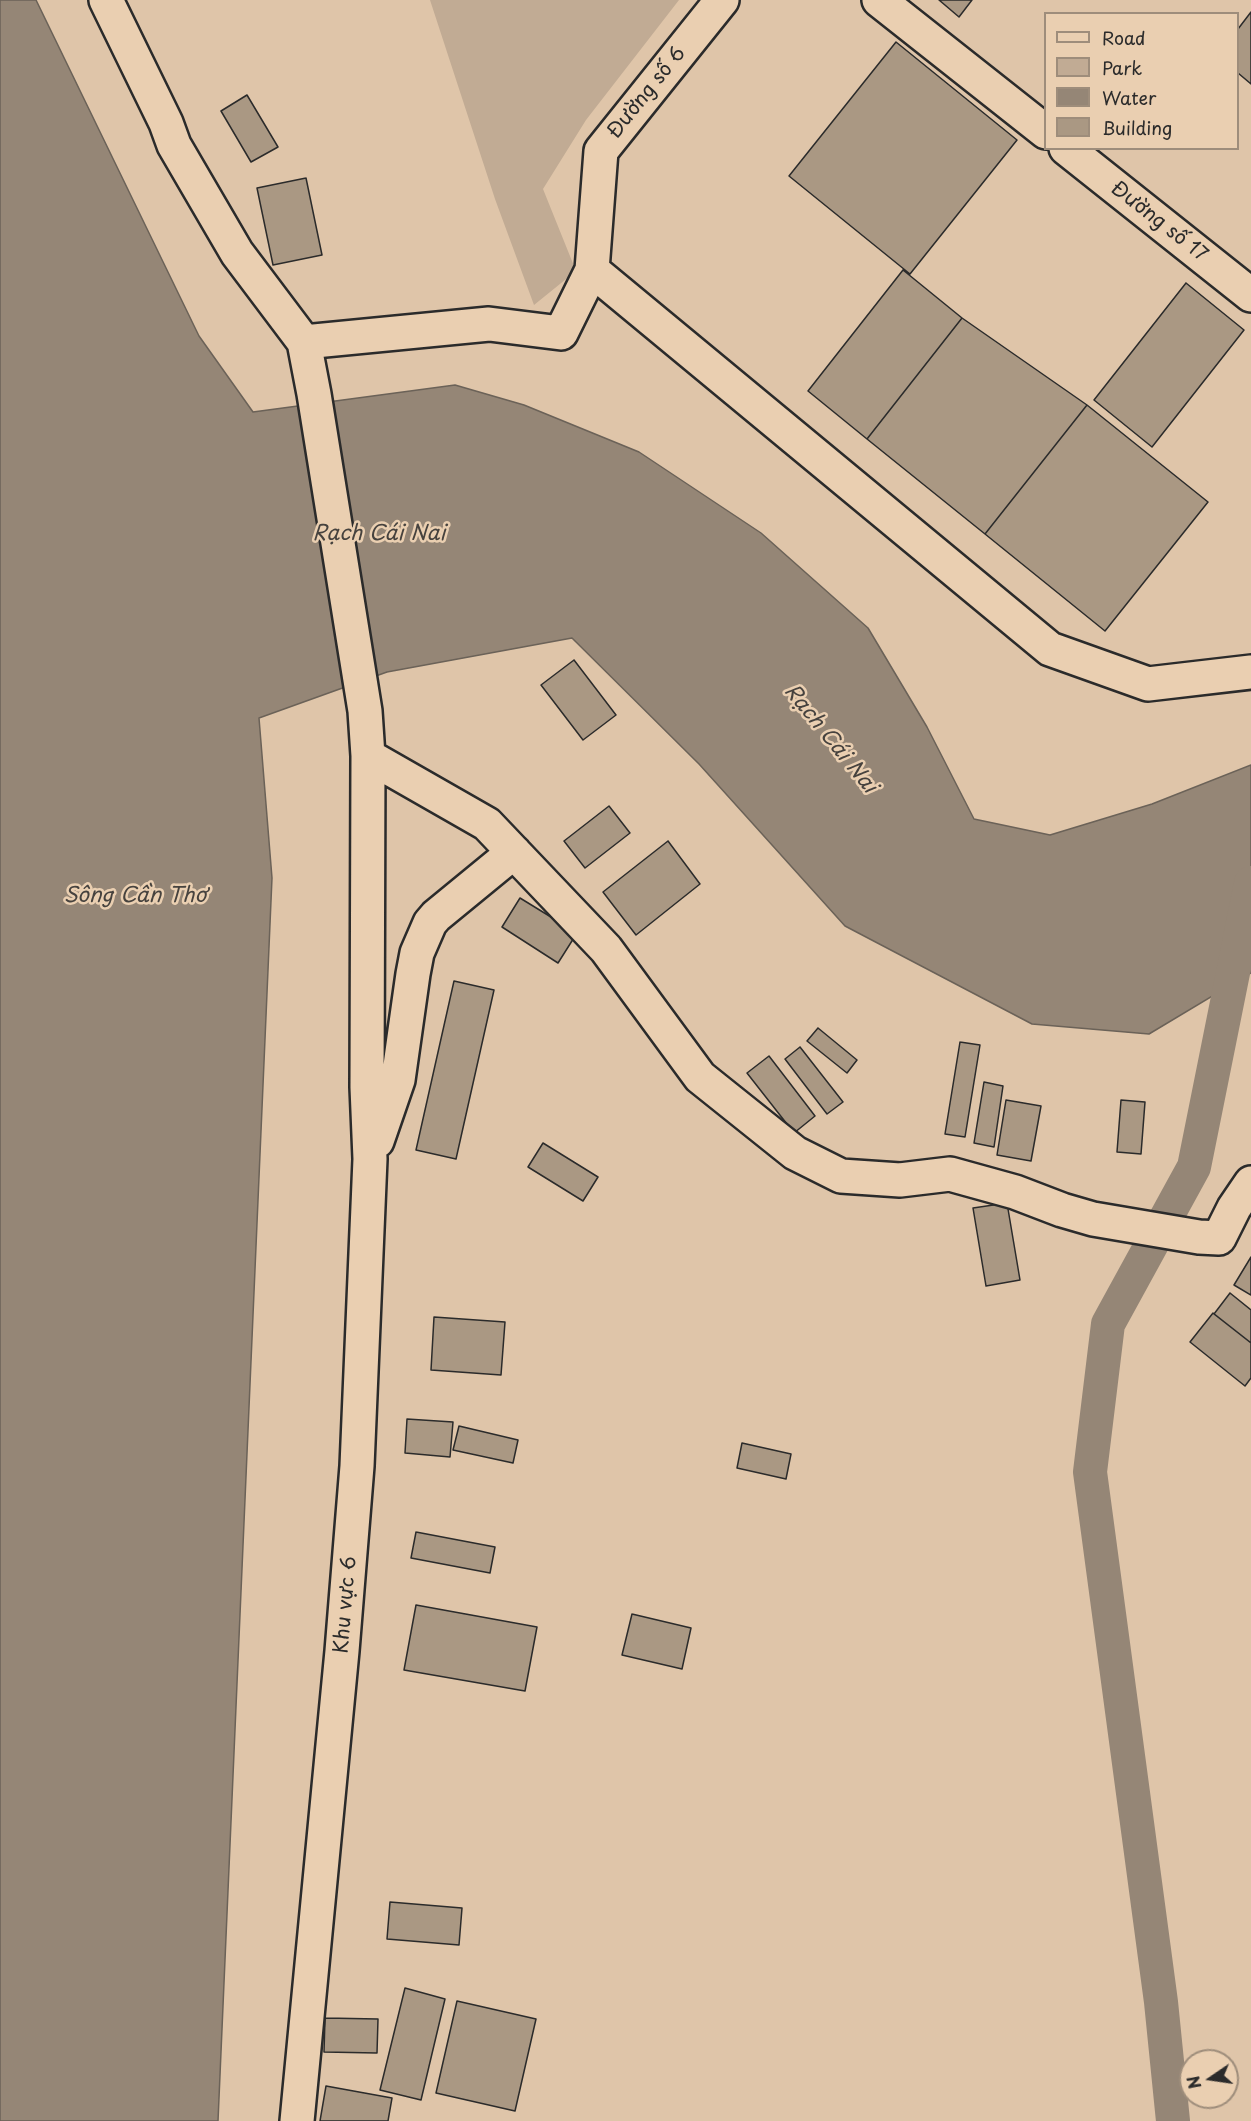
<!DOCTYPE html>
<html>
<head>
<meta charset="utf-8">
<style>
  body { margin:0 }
  #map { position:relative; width:1251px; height:2121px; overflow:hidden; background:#dfc5a9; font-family:"Playpen Sans",sans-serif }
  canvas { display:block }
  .legend { position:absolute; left:1044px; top:12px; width:195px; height:138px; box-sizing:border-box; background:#eacfb1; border:2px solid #9e8d7b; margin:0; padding:8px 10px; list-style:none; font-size:18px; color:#2b2b2b }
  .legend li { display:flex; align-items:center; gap:12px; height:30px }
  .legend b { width:30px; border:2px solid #9e8d7b }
  .north { position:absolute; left:1179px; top:2049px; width:60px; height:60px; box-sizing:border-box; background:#eacfb1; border:2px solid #9e8d7b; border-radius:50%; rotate:257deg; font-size:16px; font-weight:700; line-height:24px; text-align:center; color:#2b2b2b }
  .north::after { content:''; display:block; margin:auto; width:21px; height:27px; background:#2b2b2b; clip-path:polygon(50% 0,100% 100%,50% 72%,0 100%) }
</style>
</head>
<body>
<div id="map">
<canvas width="1251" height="2121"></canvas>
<ul class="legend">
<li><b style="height:8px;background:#eacfb1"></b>Road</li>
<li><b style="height:16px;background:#c1ab94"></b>Park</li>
<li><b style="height:16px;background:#958676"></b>Water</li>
<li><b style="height:16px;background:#aa9883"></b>Building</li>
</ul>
<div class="north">N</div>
</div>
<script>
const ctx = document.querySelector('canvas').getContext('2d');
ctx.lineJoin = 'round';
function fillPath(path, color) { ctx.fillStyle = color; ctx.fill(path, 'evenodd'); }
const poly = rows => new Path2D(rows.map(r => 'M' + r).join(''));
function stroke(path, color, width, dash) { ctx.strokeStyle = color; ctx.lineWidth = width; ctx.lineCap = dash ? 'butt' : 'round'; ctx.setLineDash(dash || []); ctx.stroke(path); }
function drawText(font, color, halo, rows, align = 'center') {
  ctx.font = font + ' "Playpen Sans",sans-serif'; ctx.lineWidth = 5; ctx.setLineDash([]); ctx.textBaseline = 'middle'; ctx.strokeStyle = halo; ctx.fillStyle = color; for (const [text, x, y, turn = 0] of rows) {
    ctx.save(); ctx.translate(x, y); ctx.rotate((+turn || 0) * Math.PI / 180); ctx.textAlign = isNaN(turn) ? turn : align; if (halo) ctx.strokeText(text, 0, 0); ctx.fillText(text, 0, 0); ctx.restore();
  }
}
fillPath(poly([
  [430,0,679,0,586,120,543,189,576,271,534,305,495,199]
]), '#c1ab94');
const water = poly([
  [0,0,36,0,199,336,253,412,455,385,524,405,639,452,761,533,868,628,927,727,974,819,1050,835,1152,804,1251,765,1251,973,1149,1034,1032,1024,845,926,699,764,572,638,387,672,259,718,272,878,218,2121,0,2121,0,0]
]);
fillPath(water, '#958676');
stroke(water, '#6b6258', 1.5);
stroke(poly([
  [1173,2121,1161,2002,1090,1472,1108,1324,1194,1167,1251,883]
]), '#958676', 34);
const building = poly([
  [939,0,972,0,959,17,939,0],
  [1251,12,1251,84,1238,73,1238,29,1251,12],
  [896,42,1017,140,910,274,789,176,896,42],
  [247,95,278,147,251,162,221,111,247,95],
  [306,178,322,255,273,265,257,188,306,178],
  [903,270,962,318,867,439,808,391,903,270],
  [1186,283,1244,330,1152,447,1094,400,1186,283],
  [962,318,1087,405,985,534,867,439,962,318],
  [1087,405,1208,502,1105,631,985,534,1087,405],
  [574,660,616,715,583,740,541,685,574,660],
  [609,806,630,833,585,868,564,841,609,806],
  [668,841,700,884,636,935,603,892,668,841],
  [520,898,577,933,558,963,502,927,520,898],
  [454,981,494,990,456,1159,416,1150,454,981],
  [818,1028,857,1060,847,1073,807,1041,818,1028],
  [960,1042,980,1045,965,1137,945,1134,960,1042],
  [800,1047,843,1102,827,1114,785,1059,800,1047],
  [769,1056,815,1116,794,1133,747,1073,769,1056],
  [984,1082,1003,1086,994,1147,974,1143,984,1082],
  [1006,1100,1041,1106,1031,1161,997,1155,1006,1100],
  [1121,1100,1145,1102,1141,1154,1117,1152,1121,1100],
  [543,1143,598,1177,583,1201,528,1167,543,1143],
  [1007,1203,1020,1280,986,1286,973,1208,1007,1203],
  [1251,1257,1251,1295,1234,1285,1251,1257],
  [1230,1293,1251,1310,1251,1343,1214,1314,1230,1293],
  [1213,1313,1251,1343,1251,1378,1245,1386,1190,1342,1213,1313],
  [434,1317,505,1322,501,1375,431,1370,434,1317],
  [407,1419,453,1422,450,1457,405,1453,407,1419],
  [459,1426,518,1440,513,1463,453,1450,459,1426],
  [742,1443,791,1454,786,1479,737,1468,742,1443],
  [416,1532,495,1547,490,1573,411,1558,416,1532],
  [416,1605,537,1627,525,1691,404,1670,416,1605],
  [632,1614,691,1628,682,1669,622,1655,632,1614],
  [390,1902,462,1908,459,1945,387,1939,390,1902],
  [405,1988,445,1999,421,2100,380,2090,405,1988],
  [457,2001,536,2019,515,2111,436,2093,457,2001],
  [325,2018,378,2019,377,2053,324,2052,325,2018],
  [326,2086,392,2098,388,2121,320,2121,326,2086]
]);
fillPath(building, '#aa9883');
stroke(building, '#2b2b2b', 1.5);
const street = poly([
  [106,0,166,123,174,145,237,253,304,342,489,324,561,333,592,270,601,151,722,0],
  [879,0,1046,132],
  [1066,148,1251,295],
  [592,270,1050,649,1148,684,1251,672],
  [368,756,487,824,606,949,700,1077,795,1153,841,1176,900,1180,950,1174,1015,1192,1062,1210,1093,1219,1199,1237,1219,1238,1234,1208,1251,1183],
  [377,1141,398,1080,413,974,417,953,430,923,436,916,514,852],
  [297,2121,342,1651,357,1466,370,1159,367,1087,368,756,365,711,314,394,304,342]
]);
stroke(street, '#2b2b2b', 38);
stroke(street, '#eacfb1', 33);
drawText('20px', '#2b2b2b', '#eacfb1', [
  ["Đường số 6",647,93,-51],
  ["Đường số 17",1159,222,38],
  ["Khu vực 6",346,1605,-85]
]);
drawText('italic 21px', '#46423e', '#eacfb1', [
  ["Rạch Cái Nai",379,534],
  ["Rạch Cái Nai",830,739,51],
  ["Sông Cần Thơ",135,896]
]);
</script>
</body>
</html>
